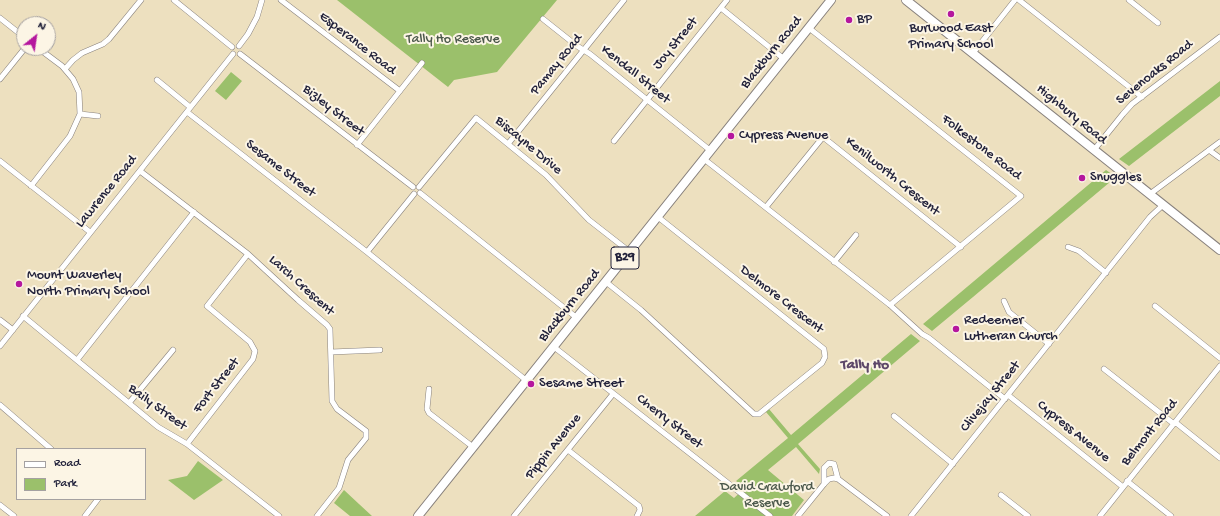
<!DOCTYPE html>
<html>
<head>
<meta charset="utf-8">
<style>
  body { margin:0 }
  #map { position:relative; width:1220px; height:516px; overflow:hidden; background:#ede0bf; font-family:"Gochi Hand",sans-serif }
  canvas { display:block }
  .legend { position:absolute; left:16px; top:448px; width:130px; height:52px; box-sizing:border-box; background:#fcf5e5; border:1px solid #a5a1a1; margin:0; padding:5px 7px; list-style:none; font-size:12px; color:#22223b }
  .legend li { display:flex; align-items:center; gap:8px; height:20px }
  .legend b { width:20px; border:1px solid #a5a1a1 }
  .north { position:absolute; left:16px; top:16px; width:40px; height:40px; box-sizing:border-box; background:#fcf5e5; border:1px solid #a5a1a1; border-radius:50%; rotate:30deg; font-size:11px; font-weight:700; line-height:16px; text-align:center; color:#22223b }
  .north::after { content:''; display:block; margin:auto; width:14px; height:18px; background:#b5179e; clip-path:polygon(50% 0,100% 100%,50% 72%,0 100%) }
</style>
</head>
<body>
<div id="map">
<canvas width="1220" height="516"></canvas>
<ul class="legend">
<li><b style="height:5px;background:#fff"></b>Road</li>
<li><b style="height:11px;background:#9bc06b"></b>Park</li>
</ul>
<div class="north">N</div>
</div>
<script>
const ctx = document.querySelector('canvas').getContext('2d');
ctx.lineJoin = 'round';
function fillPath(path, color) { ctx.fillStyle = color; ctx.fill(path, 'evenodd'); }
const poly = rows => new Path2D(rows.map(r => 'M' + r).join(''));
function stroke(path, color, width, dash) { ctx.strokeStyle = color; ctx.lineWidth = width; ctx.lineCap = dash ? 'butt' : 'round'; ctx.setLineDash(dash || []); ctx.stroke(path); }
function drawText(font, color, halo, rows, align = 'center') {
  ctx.font = font + ' "Gochi Hand",sans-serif'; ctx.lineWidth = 4; ctx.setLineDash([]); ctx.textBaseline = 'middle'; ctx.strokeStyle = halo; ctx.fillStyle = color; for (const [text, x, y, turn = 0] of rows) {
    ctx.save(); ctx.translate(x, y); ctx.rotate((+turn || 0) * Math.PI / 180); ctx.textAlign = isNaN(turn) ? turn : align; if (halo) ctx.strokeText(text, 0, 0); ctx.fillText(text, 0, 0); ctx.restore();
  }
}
fillPath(poly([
  [337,0,557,0,497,72,454,80,448,87],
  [231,72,242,81,226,100,215,91],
  [1220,81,1220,96,1129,166,1119,159],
  [1106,170,1116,177,973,297,932,331,923,324],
  [911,334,920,341,798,444,820,469,819,474,796,447,768,470,804,500,792,516,695,516,725,491,734,498,745,488,736,481,788,438,766,412,769,409,791,435],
  [198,461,223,480,194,500,168,480,187,476],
  [344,490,359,504,372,516,350,516,334,503]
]), '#9bc06b');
const street = poly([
  [174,0,232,47],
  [281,0,400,91],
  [1019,0,1142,97],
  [1129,0,1158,23],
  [721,8,784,59],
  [0,18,24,37],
  [543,19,577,46,590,54,711,151],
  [809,28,1021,196,890,305],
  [239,46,248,34,257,17,262,0],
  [973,53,1015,0],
  [240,54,413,187],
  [65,69,73,60,82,53,103,44,109,39,141,0],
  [0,79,25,48],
  [157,80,190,107],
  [187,112,367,252,527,381],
  [80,114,98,116],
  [614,141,727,0],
  [508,144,624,0],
  [357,145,422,63],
  [1094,150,1123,114,1132,104,1220,37],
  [1209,150,1220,158],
  [704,159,890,305,922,334,929,338,1005,399],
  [0,161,90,232],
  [140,171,248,254,298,300,327,325,330,329,332,401,337,409,366,431,366,438,348,460,339,488,317,516],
  [31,186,70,136,80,114,79,92,73,79,62,66,38,48],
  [419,187,476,118,546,175,589,220,630,252],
  [420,193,577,318],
  [1150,194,1220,142],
  [766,207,823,137,961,247],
  [1068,247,1079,251,1106,273],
  [367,252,414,194],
  [834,262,856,235],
  [606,282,641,310,754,414,759,414,822,363,825,357,824,349,658,217],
  [1004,301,1009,312,1049,344],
  [1155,306,1220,358],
  [23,316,158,427,187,444,279,516],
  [0,320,13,330],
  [0,346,233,54],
  [554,347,770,516],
  [331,352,380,350],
  [77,360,194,212],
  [1104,369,1174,424],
  [429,389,427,409,429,413,473,447],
  [1008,395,1123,487],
  [129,403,173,350],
  [0,405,51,449],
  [894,416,953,464],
  [1175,422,1220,458],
  [187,444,253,359,255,351,250,342,207,306,248,254],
  [568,450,639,506,640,510,637,516],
  [838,479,887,516],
  [1127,481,1171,516],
  [824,484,824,468,829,463,834,464,838,479],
  [1001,495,1028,516],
  [0,505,14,516],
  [85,516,98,499],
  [514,516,613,394],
  [798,516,824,484,829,479,834,478,838,479],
  [911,516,1150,217,1163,205],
  [1100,516,1220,366]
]);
const primary = poly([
  [906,0,1220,250],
  [418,516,831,0]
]);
stroke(street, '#88817d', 6);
stroke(primary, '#88817d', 10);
stroke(street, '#fff', 5);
stroke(primary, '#fff', 8);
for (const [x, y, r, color] of [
  [951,14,4,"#b5179e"],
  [849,20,4,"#b5179e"],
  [731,136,4,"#b5179e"],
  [1082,178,4,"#b5179e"],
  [19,284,4,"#b5179e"],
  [956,329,4,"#b5179e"],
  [531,384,4,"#b5179e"]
]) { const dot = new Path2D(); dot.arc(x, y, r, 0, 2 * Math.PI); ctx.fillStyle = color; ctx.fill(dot); stroke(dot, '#fcf5e5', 1.5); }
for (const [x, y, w] of [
  [625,258,28]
]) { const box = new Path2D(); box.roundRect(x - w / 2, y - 11, w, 22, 3); ctx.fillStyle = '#fcf5e5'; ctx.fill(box); stroke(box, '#22223b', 1); }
drawText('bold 13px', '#22223b', null, [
  ["B29",625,258]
]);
drawText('14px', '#22223b', '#fcf5e5', [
  ["BP",857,20],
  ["Burwood East",951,29,"center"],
  ["Primary School",951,45,"center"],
  ["Cypress Avenue",739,136],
  ["Snuggles",1090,178],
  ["Mount Waverley",27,276],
  ["North Primary School",27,292],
  ["Redeemer",964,321],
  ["Lutheran Church",964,337],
  ["Sesame Street",539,384]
], 'left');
drawText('14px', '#4c594c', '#fcf5e5', [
  ["Tally Ho Reserve",453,40],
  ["David Crawford",767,488],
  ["Reserve",767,504]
]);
drawText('14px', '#22223b', '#fcf5e5', [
  ["Esperance Road",357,44,38],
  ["Joy Street",676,44,-51],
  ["Blackburn Road",772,53,-51],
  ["Pamay Road",557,65,-51],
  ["Sevenoaks Road",1155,73,-39],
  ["Kendall Street",635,75,39],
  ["Bizley Street",333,111,38],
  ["Highbury Road",1071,115,39],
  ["Biscayne Drive",528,146,40],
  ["Folkestone Road",981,148,38],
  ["Sesame Street",280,169,38],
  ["Kenilworth Crescent",892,177,39],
  ["Lawrence Road",107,192,-51],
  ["Larch Crescent",301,286,42],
  ["Delmore Crescent",781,300,38],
  ["Blackburn Road",570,306,-51],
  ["Fort Street",217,386,-52],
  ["Clivejay Street",991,397,-51],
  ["Baily Street",157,408,36],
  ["Cherry Street",669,422,38],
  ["Cypress Avenue",1073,432,39],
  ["Belmont Road",1150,433,-51],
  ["Pippin Avenue",554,447,-51]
]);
drawText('bold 15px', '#5e4869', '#fcf5e5', [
  ["Tally Ho",865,366]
]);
</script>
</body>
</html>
